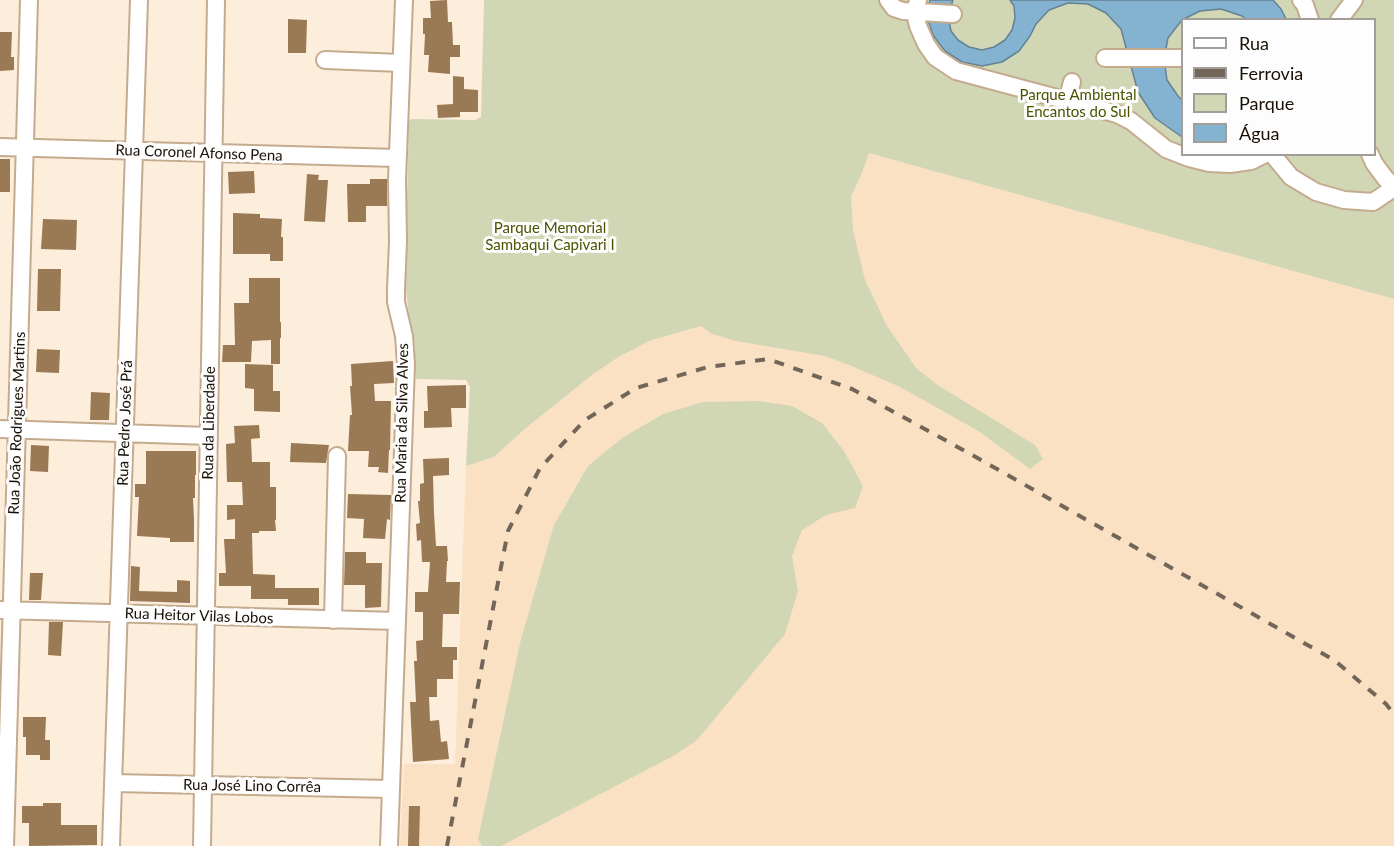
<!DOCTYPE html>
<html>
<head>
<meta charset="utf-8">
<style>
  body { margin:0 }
  #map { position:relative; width:1394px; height:846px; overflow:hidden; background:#fdeddb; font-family:Lato,sans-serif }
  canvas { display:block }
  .legend { position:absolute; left:1181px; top:18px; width:195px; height:138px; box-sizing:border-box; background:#fdfdfd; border:2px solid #a19e9a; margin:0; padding:8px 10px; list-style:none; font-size:18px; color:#180f05 }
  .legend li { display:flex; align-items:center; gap:12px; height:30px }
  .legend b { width:30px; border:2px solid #a19e9a }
</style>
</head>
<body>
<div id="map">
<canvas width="1394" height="846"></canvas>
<ul class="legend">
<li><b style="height:8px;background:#fff"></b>Rua</li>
<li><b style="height:8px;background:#726659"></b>Ferrovia</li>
<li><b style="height:16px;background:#d1d7b5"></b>Parque</li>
<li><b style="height:16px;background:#84b3d1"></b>Água</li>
</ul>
</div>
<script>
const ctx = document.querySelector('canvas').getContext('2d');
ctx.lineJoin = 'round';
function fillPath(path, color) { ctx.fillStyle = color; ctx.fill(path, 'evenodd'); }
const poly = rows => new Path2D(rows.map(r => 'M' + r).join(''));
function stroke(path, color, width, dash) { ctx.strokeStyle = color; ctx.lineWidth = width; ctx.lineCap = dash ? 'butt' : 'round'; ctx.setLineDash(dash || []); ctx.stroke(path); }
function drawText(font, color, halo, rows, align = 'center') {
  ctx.font = font + ' Lato,sans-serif'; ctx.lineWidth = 6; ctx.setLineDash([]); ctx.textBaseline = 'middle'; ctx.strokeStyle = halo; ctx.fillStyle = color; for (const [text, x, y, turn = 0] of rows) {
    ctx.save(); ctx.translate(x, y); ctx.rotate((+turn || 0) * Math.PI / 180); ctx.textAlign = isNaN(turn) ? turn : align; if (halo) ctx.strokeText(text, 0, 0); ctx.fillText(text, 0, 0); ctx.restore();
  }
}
fillPath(poly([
  [669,97,1394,299,1394,846,400,846,404,764,455,764,466,466,494,457,526,428,592,375,617,358,649,341,702,326]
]), '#fbe1c4');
fillPath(poly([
  [484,0,1394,0,1394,299,869,153,862,173,851,196,853,230,865,280,887,326,916,368,936,384,1035,445,1043,459,1030,469,980,432,920,398,898,386,849,365,825,356,736,341,712,334,701,326,649,341,617,358,592,375,526,428,494,457,466,466,470,387,466,380,416,379,405,281,409,120,412,119,475,120,481,117],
  [1182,20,1374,20,1374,154,1182,154],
  [759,401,792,406,822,423,844,451,863,486,855,508,826,515,802,530,792,556,798,591,785,634,697,740,675,755,501,846,482,846,478,839,521,639,554,525,588,466,622,438,663,414,703,402]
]), '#d1d7b5');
const water = poly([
  [930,0,953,0,948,16,951,31,958,40,969,47,982,50,994,47,1005,40,1012,30,1015,18,1014,6,1010,0,1273,0,1281,9,1286,19,1246,19,1242,16,1221,9,1200,11,1182,20,1168,38,1164,59,1167,80,1178,96,1182,100,1182,137,1155,118,1138,92,1121,29,1106,13,1088,4,1068,3,1049,10,1036,24,1030,36,1019,51,1002,62,982,66,962,62,945,51,933,35,929,23,928,7,930,0]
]);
fillPath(water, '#84b3d1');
stroke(water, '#648294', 1.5);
fillPath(poly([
  [447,0,448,22,452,22,453,45,460,45,460,57,450,57,450,74,428,72,429,55,424,55,425,34,423,34,423,18,431,18,430,1],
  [288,19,307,20,306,53,288,53],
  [0,32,12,32,11,57,14,57,14,70,0,71],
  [453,76,464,77,464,89,478,90,478,112,460,112,460,117,438,118,437,105,453,104],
  [0,159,10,159,10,192,0,192],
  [254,171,255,193,229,194,228,172],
  [307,174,319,175,318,180,328,180,325,222,304,221],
  [370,179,387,179,387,206,366,206,366,222,348,222,347,184,370,184],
  [233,213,260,214,260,218,282,219,281,237,283,237,283,261,270,261,270,254,233,254],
  [43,219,77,220,76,250,41,249],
  [38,269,61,269,60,311,37,311],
  [249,278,280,278,280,322,281,322,281,338,280,338,280,364,271,364,271,340,252,341,251,362,222,362,223,345,235,345,234,303,249,303],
  [37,349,60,350,59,373,36,372],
  [393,361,394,383,374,384,375,401,391,401,390,450,389,450,388,473,378,472,379,467,368,467,369,451,348,451,350,415,352,415,350,386,352,386,351,364],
  [245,364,273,365,273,391,280,391,280,412,254,411,254,389,245,388],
  [466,385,466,408,451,408,452,427,424,428,424,411,428,411,427,386],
  [91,392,110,393,109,420,90,420],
  [259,425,260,438,251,439,252,462,270,462,270,487,276,487,276,520,275,520,276,531,259,531,259,533,252,533,253,574,275,575,275,588,319,588,319,605,288,605,288,599,251,599,251,586,219,586,219,573,226,573,224,539,235,539,235,519,227,520,227,505,243,505,242,482,227,482,226,444,235,443,234,426],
  [291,443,329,445,326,463,290,462],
  [31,445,49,446,48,472,30,471],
  [146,451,196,451,196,475,195,475,195,498,193,498,194,519,194,542,170,542,170,538,137,536,139,497,135,497,135,484,146,484],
  [449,458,449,475,433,476,434,513,436,546,447,546,448,561,447,561,446,582,460,582,459,614,443,614,442,647,457,647,457,660,453,660,453,679,437,679,437,697,429,697,430,721,439,720,441,742,447,741,449,759,413,762,410,702,416,702,414,661,417,661,416,641,423,640,423,612,415,612,415,592,428,592,430,562,422,562,421,540,417,541,416,524,420,523,418,501,420,501,420,484,424,483,423,459],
  [348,494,391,495,390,520,387,519,385,539,363,538,364,519,347,518],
  [345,552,366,552,366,563,382,563,381,607,365,608,365,585,344,585],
  [131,566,140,567,139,591,177,592,177,580,190,581,190,603,130,601],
  [30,573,43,573,41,600,29,600],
  [49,622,63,622,61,656,48,655],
  [23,717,46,717,45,740,50,740,50,760,40,760,40,755,26,755,26,737,23,737],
  [43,803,61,803,61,825,97,825,97,845,29,846,29,823,22,823,22,806,43,806],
  [409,806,420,806,419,846,408,846]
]), '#997a54');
const minor = poly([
  [888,0,894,8,903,11,953,14],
  [918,0,915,13,918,26,926,44,935,57,956,71,1117,114,1131,121,1166,149,1189,158,1209,163,1230,164,1251,161,1265,154],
  [1301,0,1305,5,1310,20],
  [1339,20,1354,0],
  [1105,58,1182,58],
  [325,60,401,63],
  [1067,101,1072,82],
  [0,147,397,158],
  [1272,154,1291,177,1316,192,1344,200,1373,202,1394,188],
  [1370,154,1374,163,1385,178,1394,187],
  [0,429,209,436],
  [0,610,397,621],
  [333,620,337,456],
  [113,783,391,789],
  [5,846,29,0],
  [111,846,139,0],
  [202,846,216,0],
  [389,846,406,364,404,336,396,302,396,289,398,241,397,180,404,0]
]);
stroke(minor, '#c4ab8e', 20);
stroke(minor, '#fff', 16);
stroke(poly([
  [447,846,508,531,540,468,585,420,636,388,708,367,768,359,852,389,974,456,1334,660,1386,704,1394,714]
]), '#726659', 4, [10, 10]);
drawText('15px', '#4c5300', '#fdfdfd', [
  ["Parque Ambiental",1078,95],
  ["Encantos do Sul",1078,112],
  ["Parque Memorial",550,228],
  ["Sambaqui Capivari I",550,245]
]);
drawText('15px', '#180f05', '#fdfdfd', [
  ["Rua Coronel Afonso Pena",199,153,2],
  ["Rua João Rodrigues Martins",17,423,-88],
  ["Rua Pedro José Prá",125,423,-88],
  ["Rua da Liberdade",209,423,-89],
  ["Rua Maria da Silva Alves",402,423,-89],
  ["Rua Heitor Vilas Lobos",199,616,2],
  ["Rua José Lino Corrêa",252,786,1]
]);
</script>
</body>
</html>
